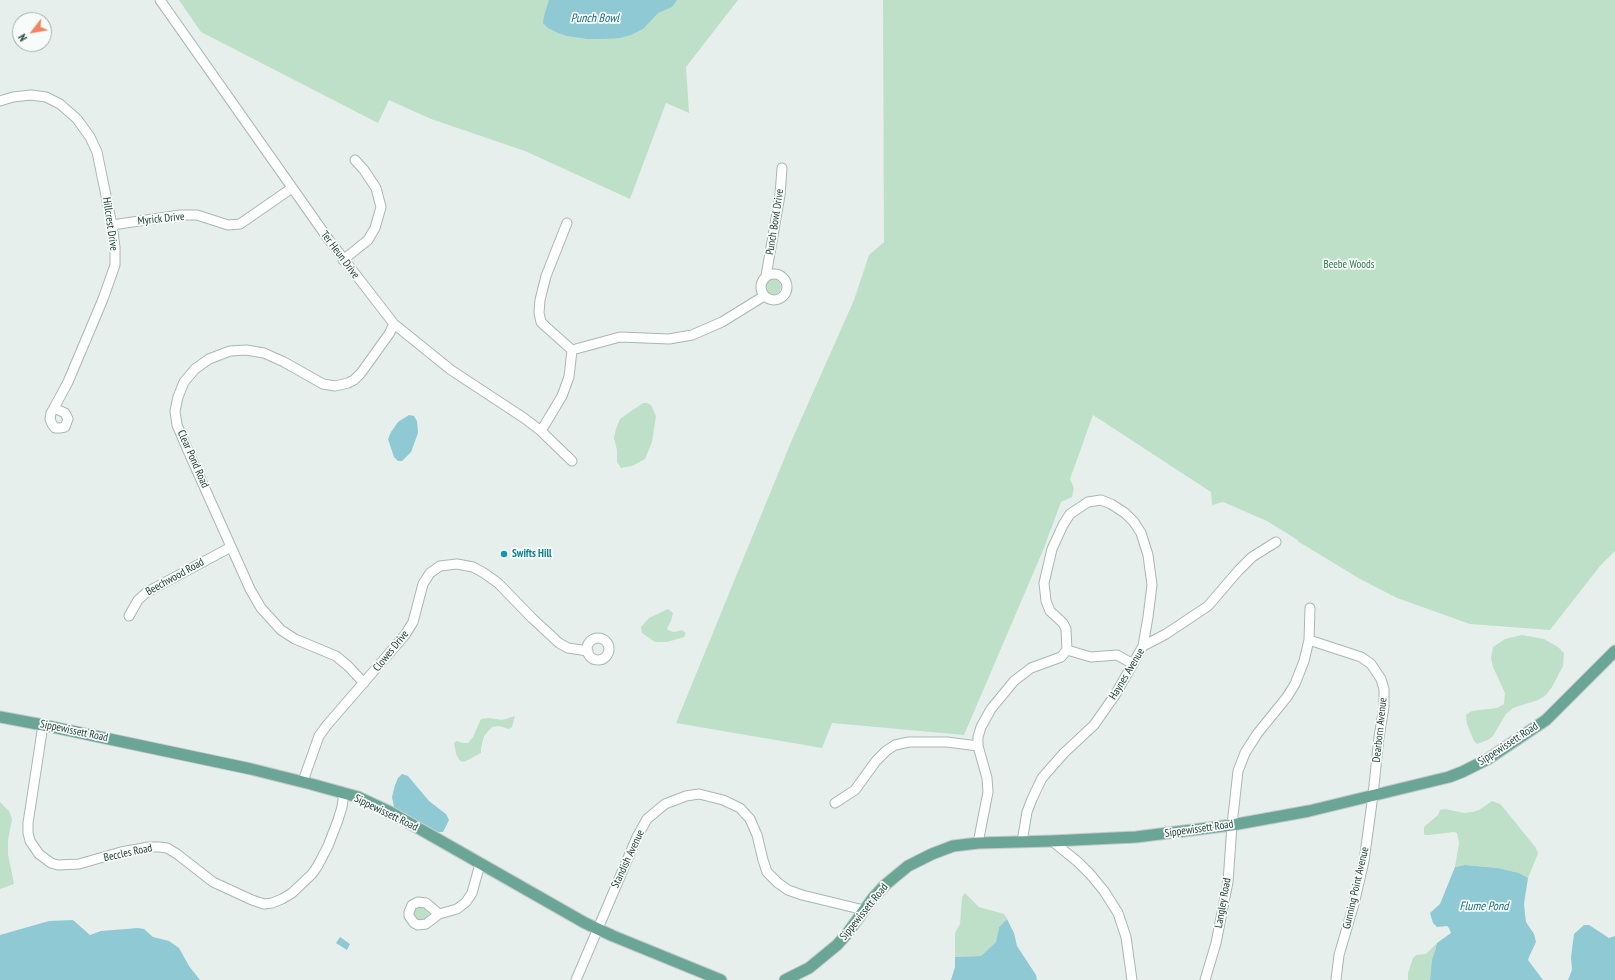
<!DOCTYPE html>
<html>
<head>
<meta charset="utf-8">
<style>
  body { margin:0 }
  #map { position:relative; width:1615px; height:980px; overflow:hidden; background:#e6efeb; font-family:"PT Sans Narrow",sans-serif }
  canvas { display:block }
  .north { position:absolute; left:12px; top:12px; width:40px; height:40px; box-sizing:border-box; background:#f7fbf9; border:1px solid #a3b1ad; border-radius:50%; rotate:239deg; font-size:11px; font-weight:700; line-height:16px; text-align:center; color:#24423a }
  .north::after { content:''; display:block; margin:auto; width:14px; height:18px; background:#f4845f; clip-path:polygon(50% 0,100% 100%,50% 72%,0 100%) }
</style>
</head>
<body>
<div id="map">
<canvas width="1615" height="980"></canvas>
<div class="north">N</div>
</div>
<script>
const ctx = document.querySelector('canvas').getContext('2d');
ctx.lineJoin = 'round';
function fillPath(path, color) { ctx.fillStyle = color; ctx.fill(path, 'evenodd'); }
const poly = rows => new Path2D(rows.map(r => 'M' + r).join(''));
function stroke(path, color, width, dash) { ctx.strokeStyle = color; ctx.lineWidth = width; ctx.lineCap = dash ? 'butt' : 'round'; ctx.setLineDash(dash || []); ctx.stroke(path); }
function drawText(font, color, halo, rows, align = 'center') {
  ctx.font = font + ' "PT Sans Narrow",sans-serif'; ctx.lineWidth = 3.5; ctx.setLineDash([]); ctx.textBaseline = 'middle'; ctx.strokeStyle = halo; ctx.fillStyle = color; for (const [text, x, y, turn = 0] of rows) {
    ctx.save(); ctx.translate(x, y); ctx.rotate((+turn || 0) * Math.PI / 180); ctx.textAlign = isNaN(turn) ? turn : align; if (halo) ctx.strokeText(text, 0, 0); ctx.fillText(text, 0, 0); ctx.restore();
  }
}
fillPath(poly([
  [179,0,738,0,686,67,689,113,666,103,630,199,525,151,431,119,389,100,378,123,201,32],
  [883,0,1615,0,1615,551,1600,566,1550,630,1470,624,1397,598,1360,579,1299,542,1296,539,1267,521,1223,502,1212,505,1211,492,1093,415,1070,479,1074,488,1072,497,1061,502,1044,548,964,735,832,723,822,748,676,723,791,442,854,300,869,255,884,242],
  '765 287a8 8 0 1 1 16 0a8 8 0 1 1-16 0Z',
  [643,403,647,403,651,405,656,416,652,442,645,459,632,466,621,468,617,462,617,450,614,438,616,429,620,419,624,416],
  [668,609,673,613,671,621,667,628,668,630,674,632,682,630,686,633,684,637,667,642,655,642,642,633,641,627,649,618],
  [1522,635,1544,639,1558,647,1564,653,1563,666,1552,687,1546,695,1538,700,1513,708,1506,714,1493,736,1488,740,1477,744,1474,741,1467,724,1466,715,1472,711,1497,708,1504,704,1505,693,1493,667,1491,658,1493,647,1505,639],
  [515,716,512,727,509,729,499,726,492,727,484,736,481,748,481,753,464,762,460,761,456,754,454,743,456,741,464,743,468,743,473,737,481,719,489,718,502,720],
  [1492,801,1500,804,1507,812,1536,848,1538,853,1537,856,1528,878,1519,873,1498,868,1465,865,1455,867,1459,843,1457,833,1454,832,1429,835,1425,835,1424,833,1424,827,1438,815,1440,810,1445,809,1464,813,1472,812,1479,810],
  [0,802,9,811,12,819,8,840,8,854,14,884,0,889],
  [965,893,979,907,1004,914,1007,919,999,927,996,942,981,956,955,957,955,933,960,924,962,897],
  '413 913a8 8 0 1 1 16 0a8 8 0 1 1-16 0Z',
  [1437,943,1435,951,1432,959,1430,980,1408,980,1408,973,1413,958,1416,955,1426,954]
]), '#bfe0c8');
fillPath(poly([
  [549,0,677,0,672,7,658,13,643,29,631,35,620,38,604,39,588,39,567,36,558,33,548,28,543,23,544,16],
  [409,415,414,416,417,421,418,433,411,452,402,461,398,461,394,457,388,439,391,432,398,422],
  [402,774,408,776,429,801,446,814,449,820,443,832,438,832,394,807,392,797,395,785,398,778],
  [1465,865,1498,868,1519,873,1528,878,1524,904,1525,914,1526,922,1534,934,1536,942,1529,957,1528,960,1543,980,1430,980,1432,959,1435,951,1437,943,1451,933,1449,928,1447,926,1437,927,1433,923,1430,913,1440,904,1455,867],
  [1007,919,1014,933,1017,946,1036,975,1037,980,951,980,955,967,955,957,981,956,996,942,999,927],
  [73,920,90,935,101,931,138,928,144,929,153,937,169,941,179,948,189,966,200,980,0,980,0,935,49,921],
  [1584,925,1589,925,1609,938,1615,936,1615,980,1568,980,1572,970,1571,957,1574,934],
  [340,937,350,944,347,950,336,943]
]), '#8ec9d4');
const minor = poly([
  [160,0,329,240,394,324,451,370,524,418,541,431,572,461],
  [0,101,13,97,31,95,46,97,60,104,77,119,90,137,97,152,112,225,115,247,115,265,103,299,68,382,54,408,51,413,50,419,52,424,55,428,60,428,65,427,68,419,65,413,54,408],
  [567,223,546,276,540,300,539,313,541,322,545,326,572,350,620,337,669,339,692,335,722,322,764,296],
  [112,225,180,215,197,215,228,225,240,224,292,188],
  [343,260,368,240,375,228,381,207,376,188,364,170,355,160],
  '761 287a13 13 0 1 1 26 0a13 13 0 1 1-26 0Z',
  [766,276,780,195,782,168],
  [541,431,562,396,569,377,572,350],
  [129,616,138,600,147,592,231,547],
  '587 649a11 11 0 1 1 22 0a11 11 0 1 1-22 0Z',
  [1309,640,1361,657,1371,664,1381,679,1384,689,1384,707,1379,737,1373,795,1364,861,1354,904,1339,955,1336,980],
  [1067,650,1091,657,1117,655,1133,664],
  [364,683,348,666,336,656,295,639,281,630,261,608,250,589,189,453,177,425,175,411,178,397,184,382,195,369,209,359,230,351,246,350,264,353,284,362,323,384,335,386,348,383,354,380,361,373,389,334,394,324],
  [43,725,28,823,28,833,30,841,39,854,51,863,58,865,79,864,121,852,149,847,159,847,167,848,177,854,213,882,252,900,264,904,272,903,282,899,292,893,312,874,317,867,328,846,338,820,342,807,344,793],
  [303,781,319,736,327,725,405,635,413,622,423,584,430,573,440,566,457,564,473,567,484,573,498,583,532,618,559,643,568,648,588,651],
  [835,803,855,790,876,761,886,751,895,745,909,742,947,742,978,746],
  [1052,841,1078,862,1090,874,1104,891,1118,913,1126,937,1132,980],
  [1022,842,1027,812,1032,799,1042,778,1064,753,1094,725,1115,695,1143,646,1166,634,1208,606,1238,571,1252,557,1276,542],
  [978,843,988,792,987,778,978,746,978,737,981,727,991,709,1014,681,1031,668,1061,657,1067,650,1066,629,1063,623,1050,611,1046,601,1044,583,1052,549,1063,525,1070,514,1088,502,1101,500,1111,504,1125,513,1134,522,1141,533,1148,555,1152,585,1148,617,1143,646],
  [418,902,426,903,439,914,426,924,418,925,414,923,409,916,409,912,412,905,418,902],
  [439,914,457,909,466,902,472,893,480,864],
  [576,980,637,837,647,819,665,804,686,796,699,794,723,800,740,808,750,819,757,835,763,860,767,872,778,883,788,890,802,895,864,910],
  [1205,980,1216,943,1228,882,1232,825,1238,771,1245,753,1257,734,1287,697,1295,684,1304,661,1309,640,1310,608]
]);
const major = poly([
  [0,717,43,725,251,769,311,784,358,797,390,812,585,923,613,936,721,980],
  [785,980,809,968,837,945,846,935,873,898,885,885,908,866,932,854,953,846,978,843,1052,841,1136,837,1232,825,1309,811,1449,777,1462,772,1488,759,1546,720,1615,651]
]);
stroke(minor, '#a8b8b2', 11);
stroke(major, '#c2cac8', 13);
stroke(minor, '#fff', 9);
stroke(major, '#6aa596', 11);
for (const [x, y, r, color] of [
  [504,554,4,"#0f9aa8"]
]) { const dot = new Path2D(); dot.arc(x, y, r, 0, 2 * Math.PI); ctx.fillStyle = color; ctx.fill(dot); stroke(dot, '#f7fbf9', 1.5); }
drawText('11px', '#24423a', '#f7fbf9', [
  ["Myrick Drive",161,219,-6],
  ["Punch Bowl Drive",775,222,-81],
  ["Hillcrest Drive",110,224,82],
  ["Ter Heun Drive",340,255,53],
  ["Clear Pond Road",193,459,66],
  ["Beechwood Road",175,577,-29],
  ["Clowes Drive",391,651,-51],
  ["Haynes Avenue",1127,674,-59],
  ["Dearborn Avenue",1380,730,-84],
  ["Sippewissett Road",74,731,12],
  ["Sippewissett Road",1508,744,-33],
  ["Sippewissett Road",386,813,26],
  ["Sippewissett Road",1199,829,-8],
  ["Beccles Road",128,853,-12],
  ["Standish Avenue",628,859,-65],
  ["Gunning Point Avenue",1356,888,-77],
  ["Langley Road",1223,903,-80],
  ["Sippewissett Road",864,912,-51]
]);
drawText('11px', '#2d7a4b', '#f7fbf9', [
  ["Beebe Woods",1349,265]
]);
drawText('bold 11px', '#0d838f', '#f7fbf9', [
  ["Swifts Hill",512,554]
], 'left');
drawText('italic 12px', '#1c6f80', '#f7fbf9', [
  ["Punch Bowl",595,19],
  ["Flume Pond",1484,907]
]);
</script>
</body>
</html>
